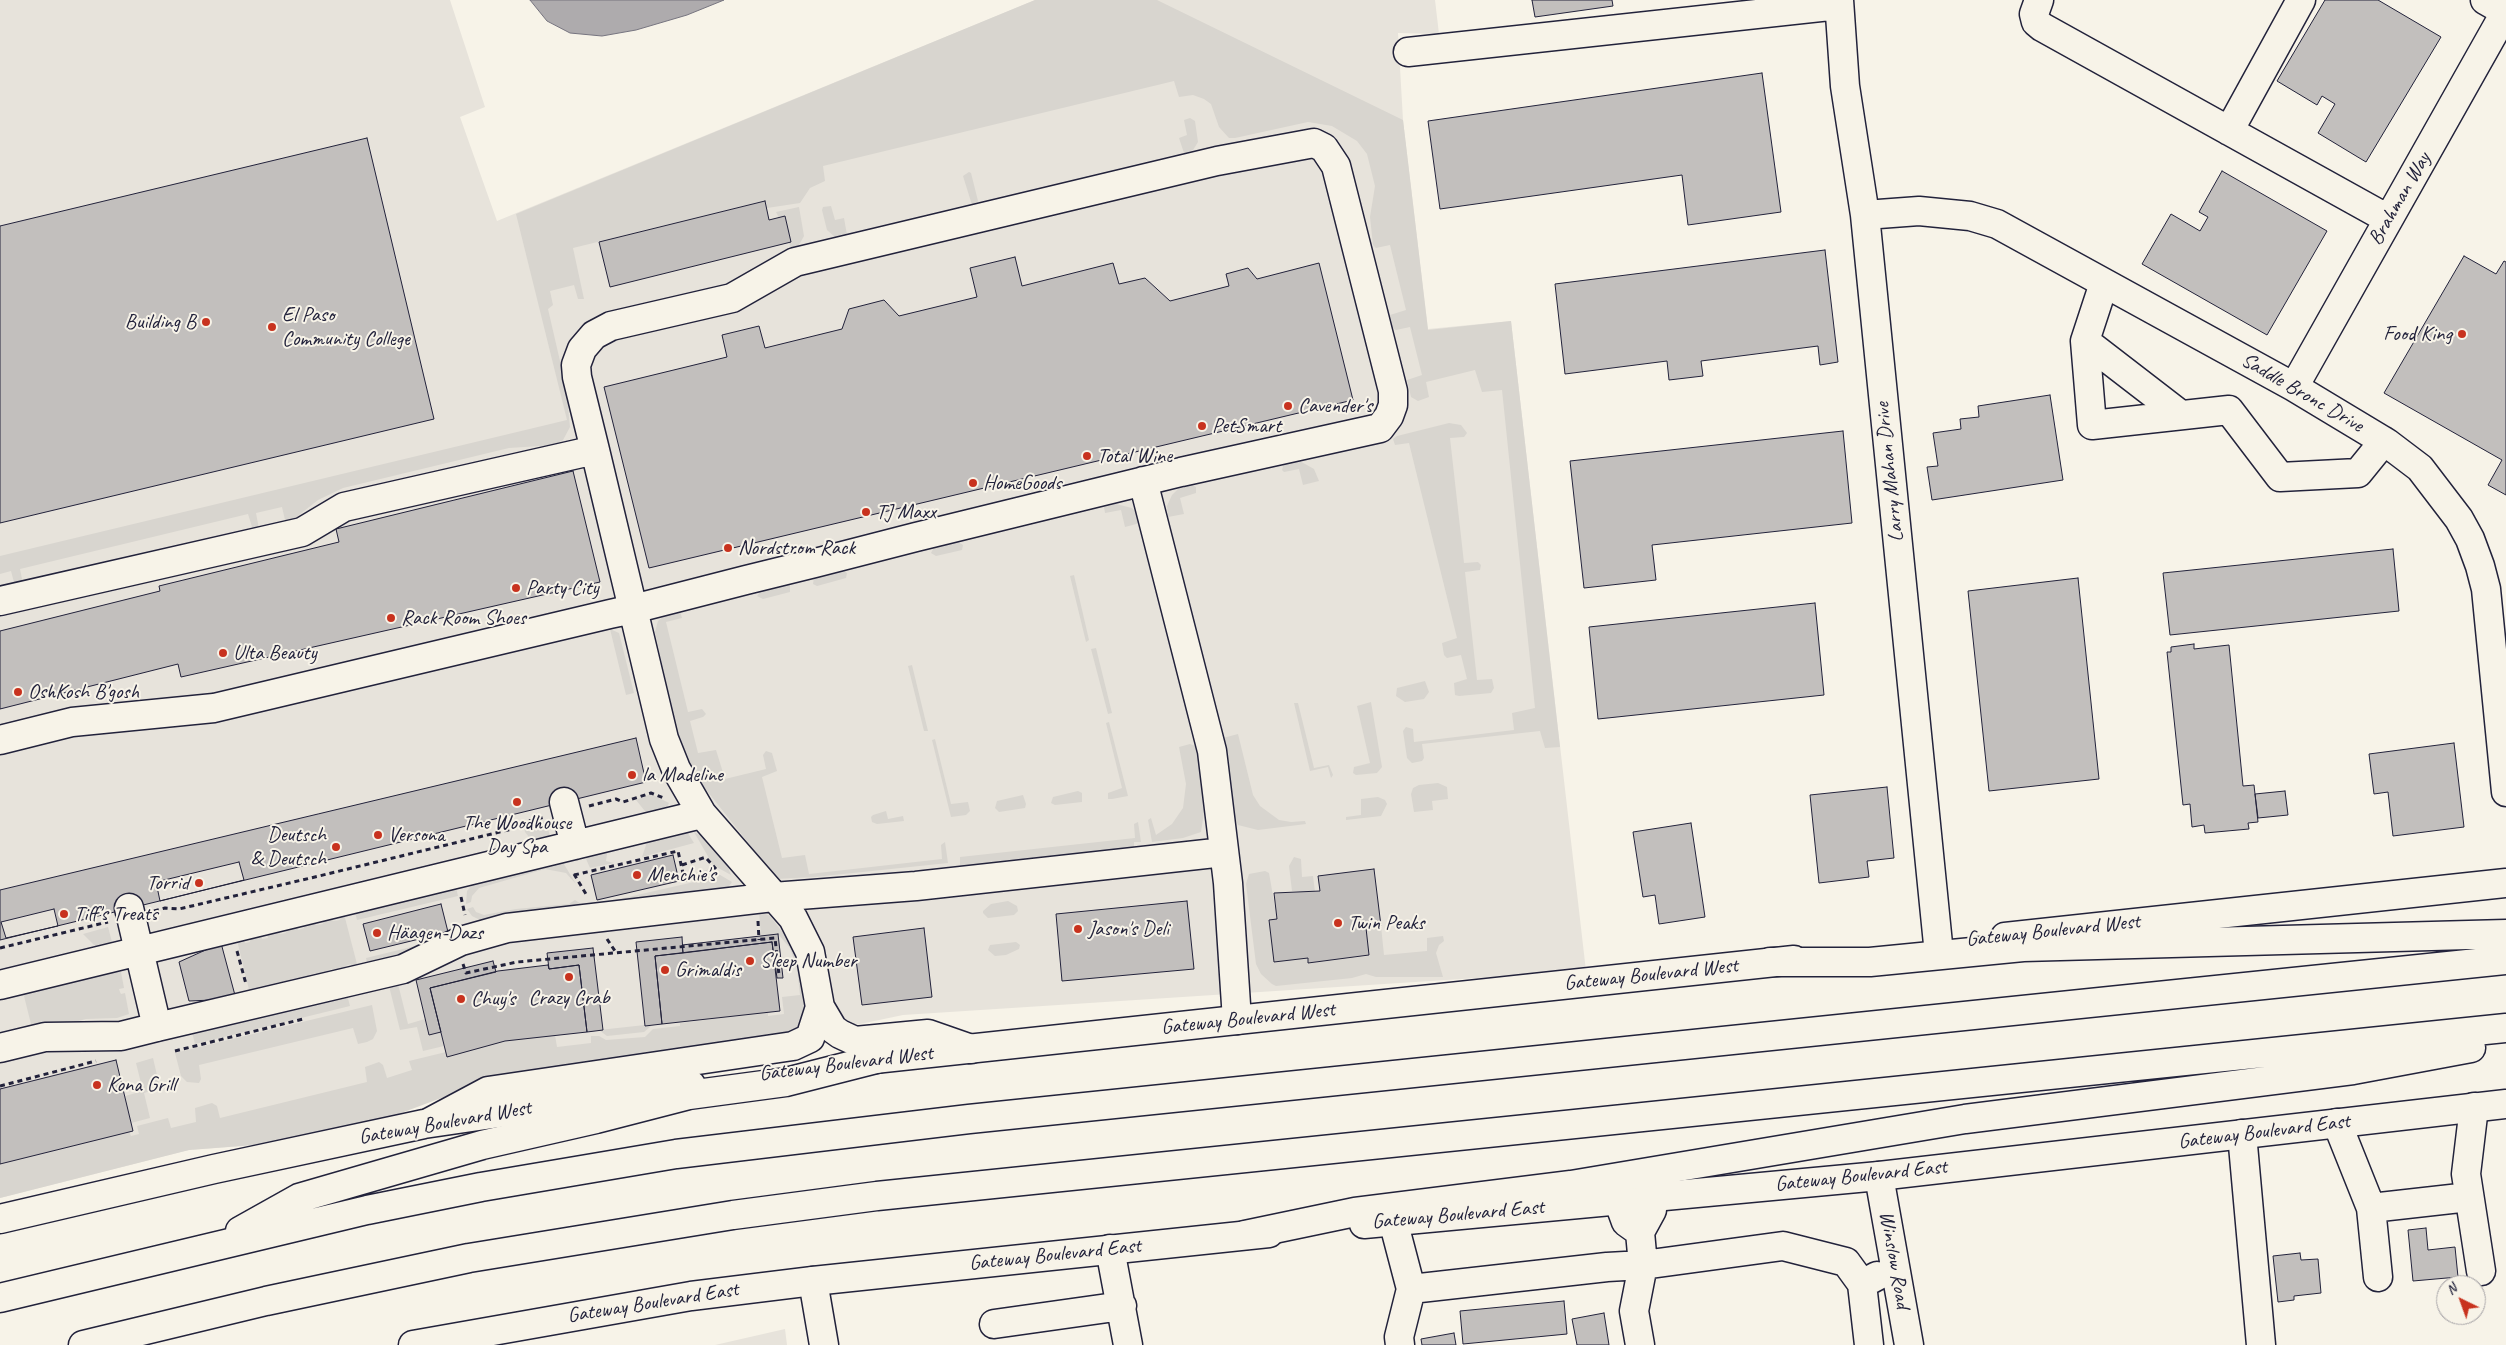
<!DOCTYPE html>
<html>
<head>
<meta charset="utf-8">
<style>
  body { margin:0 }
  #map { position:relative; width:2506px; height:1345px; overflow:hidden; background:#f7f3e8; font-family:Caveat,sans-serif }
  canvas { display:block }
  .north { position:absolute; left:2436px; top:1275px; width:50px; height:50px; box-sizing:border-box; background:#f7f3e8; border:1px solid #a29fa3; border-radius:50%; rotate:318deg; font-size:14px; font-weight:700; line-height:20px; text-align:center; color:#22223b }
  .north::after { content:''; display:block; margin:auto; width:18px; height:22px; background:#c8321e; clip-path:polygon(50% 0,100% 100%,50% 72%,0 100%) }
</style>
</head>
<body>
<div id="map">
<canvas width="2506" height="1345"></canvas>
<div class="north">N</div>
</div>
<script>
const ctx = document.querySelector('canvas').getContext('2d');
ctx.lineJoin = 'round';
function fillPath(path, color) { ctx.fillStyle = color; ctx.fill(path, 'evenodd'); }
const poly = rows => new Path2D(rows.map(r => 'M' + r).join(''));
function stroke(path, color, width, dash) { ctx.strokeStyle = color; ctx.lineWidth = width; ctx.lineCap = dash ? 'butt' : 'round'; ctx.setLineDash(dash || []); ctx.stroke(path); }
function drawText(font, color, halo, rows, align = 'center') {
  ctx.font = font + ' Caveat,sans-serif'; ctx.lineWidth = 4; ctx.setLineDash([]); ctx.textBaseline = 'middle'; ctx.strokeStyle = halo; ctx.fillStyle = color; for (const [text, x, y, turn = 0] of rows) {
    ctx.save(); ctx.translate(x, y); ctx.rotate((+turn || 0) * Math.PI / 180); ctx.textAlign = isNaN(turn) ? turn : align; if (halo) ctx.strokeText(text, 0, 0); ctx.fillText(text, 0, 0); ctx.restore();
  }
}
fillPath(poly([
  [0,0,450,0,485,107,460,117,497,221,1035,0,1435,0,1439,34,1398,33,1403,120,1428,329,1511,321,1586,971,903,1015,784,1040,460,1091,425,1103,243,1146,189,1150,0,1198],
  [785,1329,787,1345,715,1345]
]), '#e7e3db');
fillPath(poly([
  [1035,0,1157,0,1403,120,1428,330,1511,321,1560,747,1545,748,1540,731,1422,744,1424,758,1422,761,1412,763,1407,758,1403,731,1406,727,1413,729,1414,742,1514,730,1512,713,1535,708,1502,390,1482,392,1475,370,1426,382,1429,397,1418,401,1411,397,1407,380,1422,375,1410,327,1396,330,1393,328,1390,315,1406,310,1390,245,1376,248,1373,245,1370,217,1375,186,1367,154,1357,141,1332,126,1308,122,1235,138,1229,138,1219,127,1211,104,1204,99,1193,95,1179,97,1174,81,823,166,825,181,810,188,800,203,767,208,764,201,573,248,584,299,578,299,574,285,550,291,553,305,548,309,566,387,570,427,563,440,555,445,509,448,343,488,318,500,290,522,285,520,282,507,256,513,259,529,253,530,248,514,20,569,23,584,15,586,11,571,0,574,0,556,567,420,516,214],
  [1190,118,1195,121,1198,142,1193,150,1184,153,1179,138,1187,135,1184,120],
  [969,172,971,173,978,201,972,205,963,176],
  [831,206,835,220,844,218,847,235,835,237,827,230,822,210,823,207],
  [799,207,804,236,799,245,791,248,789,243,791,242,776,212],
  [1449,423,1461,425,1467,433,1464,437,1450,438,1464,563,1478,562,1481,565,1480,570,1465,572,1477,680,1492,679,1494,688,1491,693,1459,696,1455,695,1454,683,1467,679,1461,655,1447,658,1444,655,1442,643,1457,638,1409,443,1395,445,1393,439,1397,436],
  [1298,460,1314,469,1319,481,1303,485,1299,469,1284,472,1282,470,1284,463],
  [1192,485,1196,487,1196,493,1180,498,1184,514,1168,517,1167,506,1172,495,1178,489],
  [1116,504,1132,508,1139,516,1140,523,1125,527,1121,510,1105,513,1104,507],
  [958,542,963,545,962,550,936,556,931,553,934,547],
  [843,570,847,573,846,578,817,586,813,584,814,577],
  [1074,575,1089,640,1086,642,1070,576],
  [785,584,790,585,790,592,763,599,757,596,762,589],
  [680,611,682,618,666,622,688,712,702,709,706,714,703,717,690,721,698,753,716,750,725,779,766,769,763,755,766,751,772,753,777,771,762,777,782,858,805,855,809,874,942,859,941,845,945,842,948,863,815,877,777,879,692,772,680,745,655,632,658,621,665,615],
  [610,629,619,633,634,693,626,695],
  [1096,648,1112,713,1108,714,1091,649],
  [912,665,928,731,924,731,908,666],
  [1425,681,1429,692,1424,699,1405,702,1396,696,1397,688],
  [1371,702,1382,767,1377,773,1356,775,1353,773,1354,767,1370,763,1357,706],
  [1294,703,1298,703,1314,768,1329,765,1333,775,1331,778,1328,767,1310,771],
  [1109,722,1128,796,1112,799,1108,799,1108,793,1122,788,1106,723],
  [1238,734,1253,795,1260,806,1279,820,1291,822,1305,821,1306,824,1258,830,1238,825,1233,813,1223,738],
  [935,739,951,804,968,802,970,811,966,815,951,817,932,740],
  [1190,744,1195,746,1201,774,1204,812,1201,832,1183,838,1152,842,1148,820,1151,818,1156,835,1172,824,1183,808,1186,784,1179,747],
  [1438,783,1447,787,1448,799,1432,801,1433,810,1414,812,1411,794,1413,788,1419,785],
  [1078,791,1082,793,1082,802,1055,805,1051,803,1053,797],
  [651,794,669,803,665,811,649,816,636,800],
  [1023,795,1026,804,1025,808,999,812,995,808,997,801],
  [1378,797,1385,800,1387,804,1381,816,1346,820,1346,817,1361,815,1361,799],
  [886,811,888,819,903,816,904,821,877,824,872,822,871,817,873,815],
  [546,821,551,840,533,842,525,832,524,827],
  [1138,822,1141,842,1134,842,1134,849,960,867,960,857,1135,838,1134,824],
  [686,830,694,843,642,857,648,839],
  [694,832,707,839,725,860,731,875,713,865],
  [608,848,606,861,614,863,590,868,583,852],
  [1294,857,1301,859,1302,877,1313,876,1315,892,1292,891,1289,866],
  [562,861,576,884,566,873,545,869,479,888,472,896,471,902,466,904,467,891,474,883],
  [710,869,732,882,724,893,617,909,615,900,694,882,692,874],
  [1265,871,1269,873,1277,919,1269,920,1274,962,1308,958,1309,963,1369,956,1366,928,1381,926,1384,955,1427,951,1427,938,1443,936,1444,941,1439,945,1436,953,1443,977,1376,977,1366,974,1352,978,1276,986,1272,984,1261,974,1256,964,1246,884,1249,874],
  [455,883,458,896,357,920,354,908],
  [575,900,587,908,482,921,472,916,467,909,473,907,476,912,484,915,516,909,569,904],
  [1008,901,1017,906,1018,911,1014,915,988,918,983,913,983,911,991,904],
  [759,911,770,916,790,942,798,959,808,1021,802,1032,460,1091,385,1119,267,1144,189,1150,0,1198,0,1164,129,1131,131,1136,139,1134,137,1126,168,1118,171,1128,196,1122,195,1108,212,1103,217,1106,220,1118,367,1082,365,1067,379,1062,383,1065,387,1078,412,1070,409,1061,446,1052,447,1056,505,1041,555,1035,557,1047,591,1043,591,1036,599,1036,606,1040,645,1037,653,1029,680,1026,680,1023,768,1012,768,1016,784,1014,782,997,800,995,797,968,790,948,778,934,761,936],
  [344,914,358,968,352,969,351,964,345,966,346,971,335,973,334,969,328,970,329,975,317,978,316,973,309,975,310,979,299,982,298,978,291,979,292,984,281,987,279,982,273,984,274,989,264,991,262,986,256,988,257,993,250,994,237,940,243,939,245,943,250,942,249,937,261,934,262,939,268,938,267,933,279,930,280,934,286,933,285,928,296,925,298,930,304,928,303,924,315,921,316,925,323,924,322,919,332,917,333,921,340,920,339,915],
  [108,927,112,942,117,946,102,953,83,934],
  [440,940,369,970,366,958],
  [1016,942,1020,945,1019,949,1006,955,995,956,988,950,990,945],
  [115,971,121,972,124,988,119,989,120,992,121,994,125,993,129,1014,117,1018,86,1019,71,1023,32,1028,23,992],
  [398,984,408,1024,425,1019,429,1035,441,1032,444,1046,423,1051,417,1027,400,1030,389,986],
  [346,991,350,1006,195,1044,191,1028],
  [372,1005,377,1031,373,1039,367,1042,358,1044,353,1028,199,1065,201,1079,199,1083,187,1082,181,1076,175,1053],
  [645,1025,651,1026,644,1032,607,1036,599,1030],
  [153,1058,160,1088,144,1093,150,1118,131,1123,125,1096,143,1091,136,1063]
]), '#d8d5cf');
const water = poly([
  [530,0,724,0,687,15,636,30,602,36,570,33,547,21,530,0]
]);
fillPath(water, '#aeabad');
stroke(water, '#76747f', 1);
const building = poly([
  [1532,0,1612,0,1613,6,1535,17,1532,0],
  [2325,0,2378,0,2441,37,2366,162,2318,133,2335,104,2322,96,2317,105,2277,81,2325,0],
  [1762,73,1781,212,1688,225,1682,175,1440,209,1428,121,1762,73],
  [367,138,434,419,0,523,0,226,367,138],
  [2222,171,2327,231,2267,335,2142,264,2171,214,2200,231,2208,217,2199,212,2222,171],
  [765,201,769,220,785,216,791,242,610,287,599,242,765,201],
  [1825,250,1838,362,1820,365,1818,346,1701,361,1703,376,1669,380,1667,361,1565,374,1555,284,1825,250],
  [2464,256,2496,274,2504,261,2506,262,2506,495,2488,485,2502,460,2384,393,2464,256],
  [1015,257,1022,286,1113,263,1119,284,1145,278,1170,301,1229,286,1226,274,1248,268,1257,279,1319,263,1353,400,649,568,604,387,727,357,722,335,759,326,765,348,842,329,849,309,884,300,899,316,977,297,970,268,1015,257],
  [2050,395,2063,480,1932,500,1927,467,1938,466,1933,433,1961,429,1960,419,1979,417,1978,406,2050,395],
  [1843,431,1852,523,1652,545,1656,580,1584,588,1570,461,1843,431],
  [573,471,600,582,181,677,178,664,0,709,0,631,160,591,159,586,339,542,336,529,573,471],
  [2393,549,2399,611,2170,635,2163,573,2393,549],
  [2078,578,2099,779,1989,791,1968,591,2078,578],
  [1815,603,1824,695,1598,719,1589,627,1815,603],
  [2194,644,2194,649,2229,645,2243,786,2254,785,2258,822,2248,823,2249,829,2205,833,2204,825,2192,827,2190,804,2183,805,2167,652,2171,652,2171,647,2194,644],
  [636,738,646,782,0,940,0,890,636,738],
  [2454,743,2464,827,2393,836,2388,792,2374,794,2369,754,2454,743],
  [1887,787,1894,858,1867,861,1869,877,1819,883,1810,795,1887,787],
  [2285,791,2288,815,2258,818,2255,794,2285,791],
  [1691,823,1705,917,1659,924,1655,895,1643,897,1633,832,1691,823],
  [673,855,679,881,597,900,591,875,673,855],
  [239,862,244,880,160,901,156,882,239,862],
  [1374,869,1381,926,1366,928,1369,955,1308,963,1308,958,1274,962,1269,920,1277,919,1274,893,1320,891,1318,876,1374,869],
  [1187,901,1194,969,1062,981,1056,914,1187,901],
  [441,904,448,932,370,951,363,924,441,904],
  [54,909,58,926,6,938,1,922,54,909],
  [924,928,932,997,862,1005,853,937,924,928],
  [778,934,783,978,777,978,772,942,683,953,682,945,778,934],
  [682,937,683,953,655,956,662,1024,645,1026,636,942,682,937],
  [772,942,780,1011,662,1024,655,956,772,942],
  [221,943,236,999,189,1001,179,962,221,943],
  [593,948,603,1030,587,1032,579,965,549,969,547,953,593,948],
  [493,961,496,972,430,988,441,1032,429,1035,416,980,493,961],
  [548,965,549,969,579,965,587,1032,505,1041,447,1057,430,988,498,971,548,965],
  [116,1060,133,1131,0,1164,0,1089,116,1060],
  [2426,1228,2428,1250,2455,1247,2458,1277,2413,1281,2408,1230,2426,1228],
  [2300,1253,2301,1260,2318,1259,2321,1293,2294,1296,2294,1300,2278,1302,2273,1256,2300,1253],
  [1564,1301,1567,1334,1463,1344,1460,1311,1564,1301],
  [1604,1313,1609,1345,1577,1345,1572,1319,1604,1313],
  [1454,1333,1456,1345,1422,1345,1421,1339,1454,1333]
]);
fillPath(building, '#c2bfbd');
stroke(building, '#22223b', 1);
const minor = poly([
  [1839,0,1845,86,1865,215,1938,944],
  [2039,0,2034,14,2036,22,2042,27,2388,219],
  [1408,52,1839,5],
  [2229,131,2301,0],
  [1865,215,1919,211,1970,216,1997,224,2294,387,2387,443,2420,468,2459,519,2470,539,2480,566,2486,589,2506,792],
  [2104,283,2085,341,2092,425,2229,410,2280,477,2358,473,2384,441],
  [2085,341,2181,415],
  [2294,387,2506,11],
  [1143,481,1212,751,1228,883,1237,1020],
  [0,601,302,532,344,507,595,450],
  [0,740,72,722,214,708,610,614,633,609,746,580,815,563,916,537,1181,472,1380,428,1389,416,1393,405,1393,391,1336,166,1324,148,1314,143,1217,161,795,262,732,298,611,326,594,335,582,349,576,365,577,377,595,450,633,609,664,739,676,769,702,814,793,918,810,952,820,1007,833,1029,840,1034,855,1041,928,1034,971,1049],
  [564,802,575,845],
  [129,908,157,1027],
  [0,985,702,814],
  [0,1048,45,1037,121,1036,157,1027,403,969,461,941,507,928,773,897,916,886,1224,852],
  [2474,1107,2466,1174,2481,1271],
  [430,1122,488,1091,793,1046,810,1038,820,1007],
  [2337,1123,2371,1208,2378,1277],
  [2242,1134,2261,1345],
  [1879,1176,1909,1345],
  [1618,1200,1626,1222,1640,1232],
  [2371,1208,2469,1197],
  [1390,1209,1411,1289,1607,1267,1643,1265,1783,1246,1846,1262,1862,1284],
  [1110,1249,1128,1345],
  [813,1281,824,1345],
  [994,1324,1122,1306],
  [1400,1345,1399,1337,1411,1289],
  [1640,1345,1634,1311,1643,1265,1640,1232,1652,1210,1651,1197],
  [1869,1345,1862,1284,1877,1276]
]);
const major = poly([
  [2485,0,2506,12],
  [2005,937,2506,883],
  [865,1060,1794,960],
  [0,1219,214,1169,424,1124,691,1085],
  [1364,1224,1879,1176,2506,1104],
  [413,1345,691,1296,813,1281,1269,1233]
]);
const highway = poly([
  [1770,962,1870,962,2023,947,2506,934],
  [240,1231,299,1198,482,1145,596,1119,689,1095,786,1082,888,1056],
  [1245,1235,1355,1212,1571,1185,1965,1119,2353,1070,2471,1048],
  [0,1298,367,1210,481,1187,676,1154,969,1119,2506,960],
  [83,1345,266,1301,469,1258,733,1215,877,1196,2506,1028]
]);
stroke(minor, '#22223b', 31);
stroke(major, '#22223b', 31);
stroke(highway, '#22223b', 31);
stroke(poly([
  [589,806,616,799,623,802,651,793,664,798],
  [707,859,716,869],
  [682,865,706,857],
  [574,874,586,894],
  [574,875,678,851,685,882],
  [461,897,465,915],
  [154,911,165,908,179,909,319,876,512,829,521,823,545,817],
  [758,921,759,940],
  [607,939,617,954],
  [0,948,108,922],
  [237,951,246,984],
  [463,964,466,973,517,962,775,938,779,975],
  [175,1051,303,1019],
  [0,1086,96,1061]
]), '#22223b', 3, [5, 4]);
stroke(minor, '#f7f3e8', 28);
stroke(major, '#f7f3e8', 28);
stroke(highway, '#f7f3e8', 28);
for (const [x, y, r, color] of [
  [206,322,5,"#c8321e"],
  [272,327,5,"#c8321e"],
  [2462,334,5,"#c8321e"],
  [1288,406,5,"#c8321e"],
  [1202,426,5,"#c8321e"],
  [1087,456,5,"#c8321e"],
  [973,483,5,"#c8321e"],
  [866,512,5,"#c8321e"],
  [728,548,5,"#c8321e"],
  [516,588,5,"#c8321e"],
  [391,618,5,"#c8321e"],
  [223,653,5,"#c8321e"],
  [18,692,5,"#c8321e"],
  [632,775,5,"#c8321e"],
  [517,802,5,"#c8321e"],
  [378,835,5,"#c8321e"],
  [336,847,5,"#c8321e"],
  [637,875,5,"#c8321e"],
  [199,883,5,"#c8321e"],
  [64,914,5,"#c8321e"],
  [1338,923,5,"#c8321e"],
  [1078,929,5,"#c8321e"],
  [377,933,5,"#c8321e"],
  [750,961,5,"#c8321e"],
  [665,970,5,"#c8321e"],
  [569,977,5,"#c8321e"],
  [461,999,5,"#c8321e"],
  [97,1085,5,"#c8321e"]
]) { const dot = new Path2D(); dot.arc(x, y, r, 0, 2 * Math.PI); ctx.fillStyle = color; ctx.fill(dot); stroke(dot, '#f7f3e8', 2); }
drawText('21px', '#22223b', '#f7f3e8', [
  ["Brahman Way",2400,199,-60],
  ["Saddle Bronc Drive",2302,393,30],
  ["Larry Mahan Drive",1890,472,-96],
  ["Gateway Boulevard West",2053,931,-6],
  ["Gateway Boulevard West",1651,975,-6],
  ["Gateway Boulevard West",1248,1019,-6],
  ["Gateway Boulevard West",846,1064,-7],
  ["Gateway Boulevard West",445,1123,-10],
  ["Gateway Boulevard East",2264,1132,-7],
  ["Gateway Boulevard East",1861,1176,-6],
  ["Gateway Boulevard East",1458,1215,-5],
  ["Gateway Boulevard East",1055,1255,-6],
  ["Winslow Road",1894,1260,80],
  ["Gateway Boulevard East",653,1303,-9]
]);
drawText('21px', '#22223b', '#f7f3e8', [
  ["El Paso",282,315],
  ["Community College",282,339],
  ["Building B",196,322,"right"],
  ["Food King",2452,334,"right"],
  ["Cavender's",1298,406],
  ["PetSmart",1212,426],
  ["Total Wine",1097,456],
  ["HomeGoods",983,483],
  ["TJ Maxx",876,512],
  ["Nordstrom Rack",738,548],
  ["Party City",526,588],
  ["Rack Room Shoes",401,618],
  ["Ulta Beauty",233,653],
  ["OshKosh B'gosh",28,692],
  ["la Madeline",642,775],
  ["The Woodhouse",517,823,"center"],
  ["Day Spa",517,847,"center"],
  ["Deutsch",326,835,"right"],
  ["& Deutsch",326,859,"right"],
  ["Versona",388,835],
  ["Menchie's",647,875],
  ["Torrid",189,883,"right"],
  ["Tiff's Treats",74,914],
  ["Twin Peaks",1348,923],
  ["Jason's Deli",1088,929],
  ["Häagen-Dazs",387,933],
  ["Sleep Number",760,961],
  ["Grimaldis",675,970],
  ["Crazy Crab",569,998,"center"],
  ["Chuy's",471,999],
  ["Kona Grill",107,1085]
], 'left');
</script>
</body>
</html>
